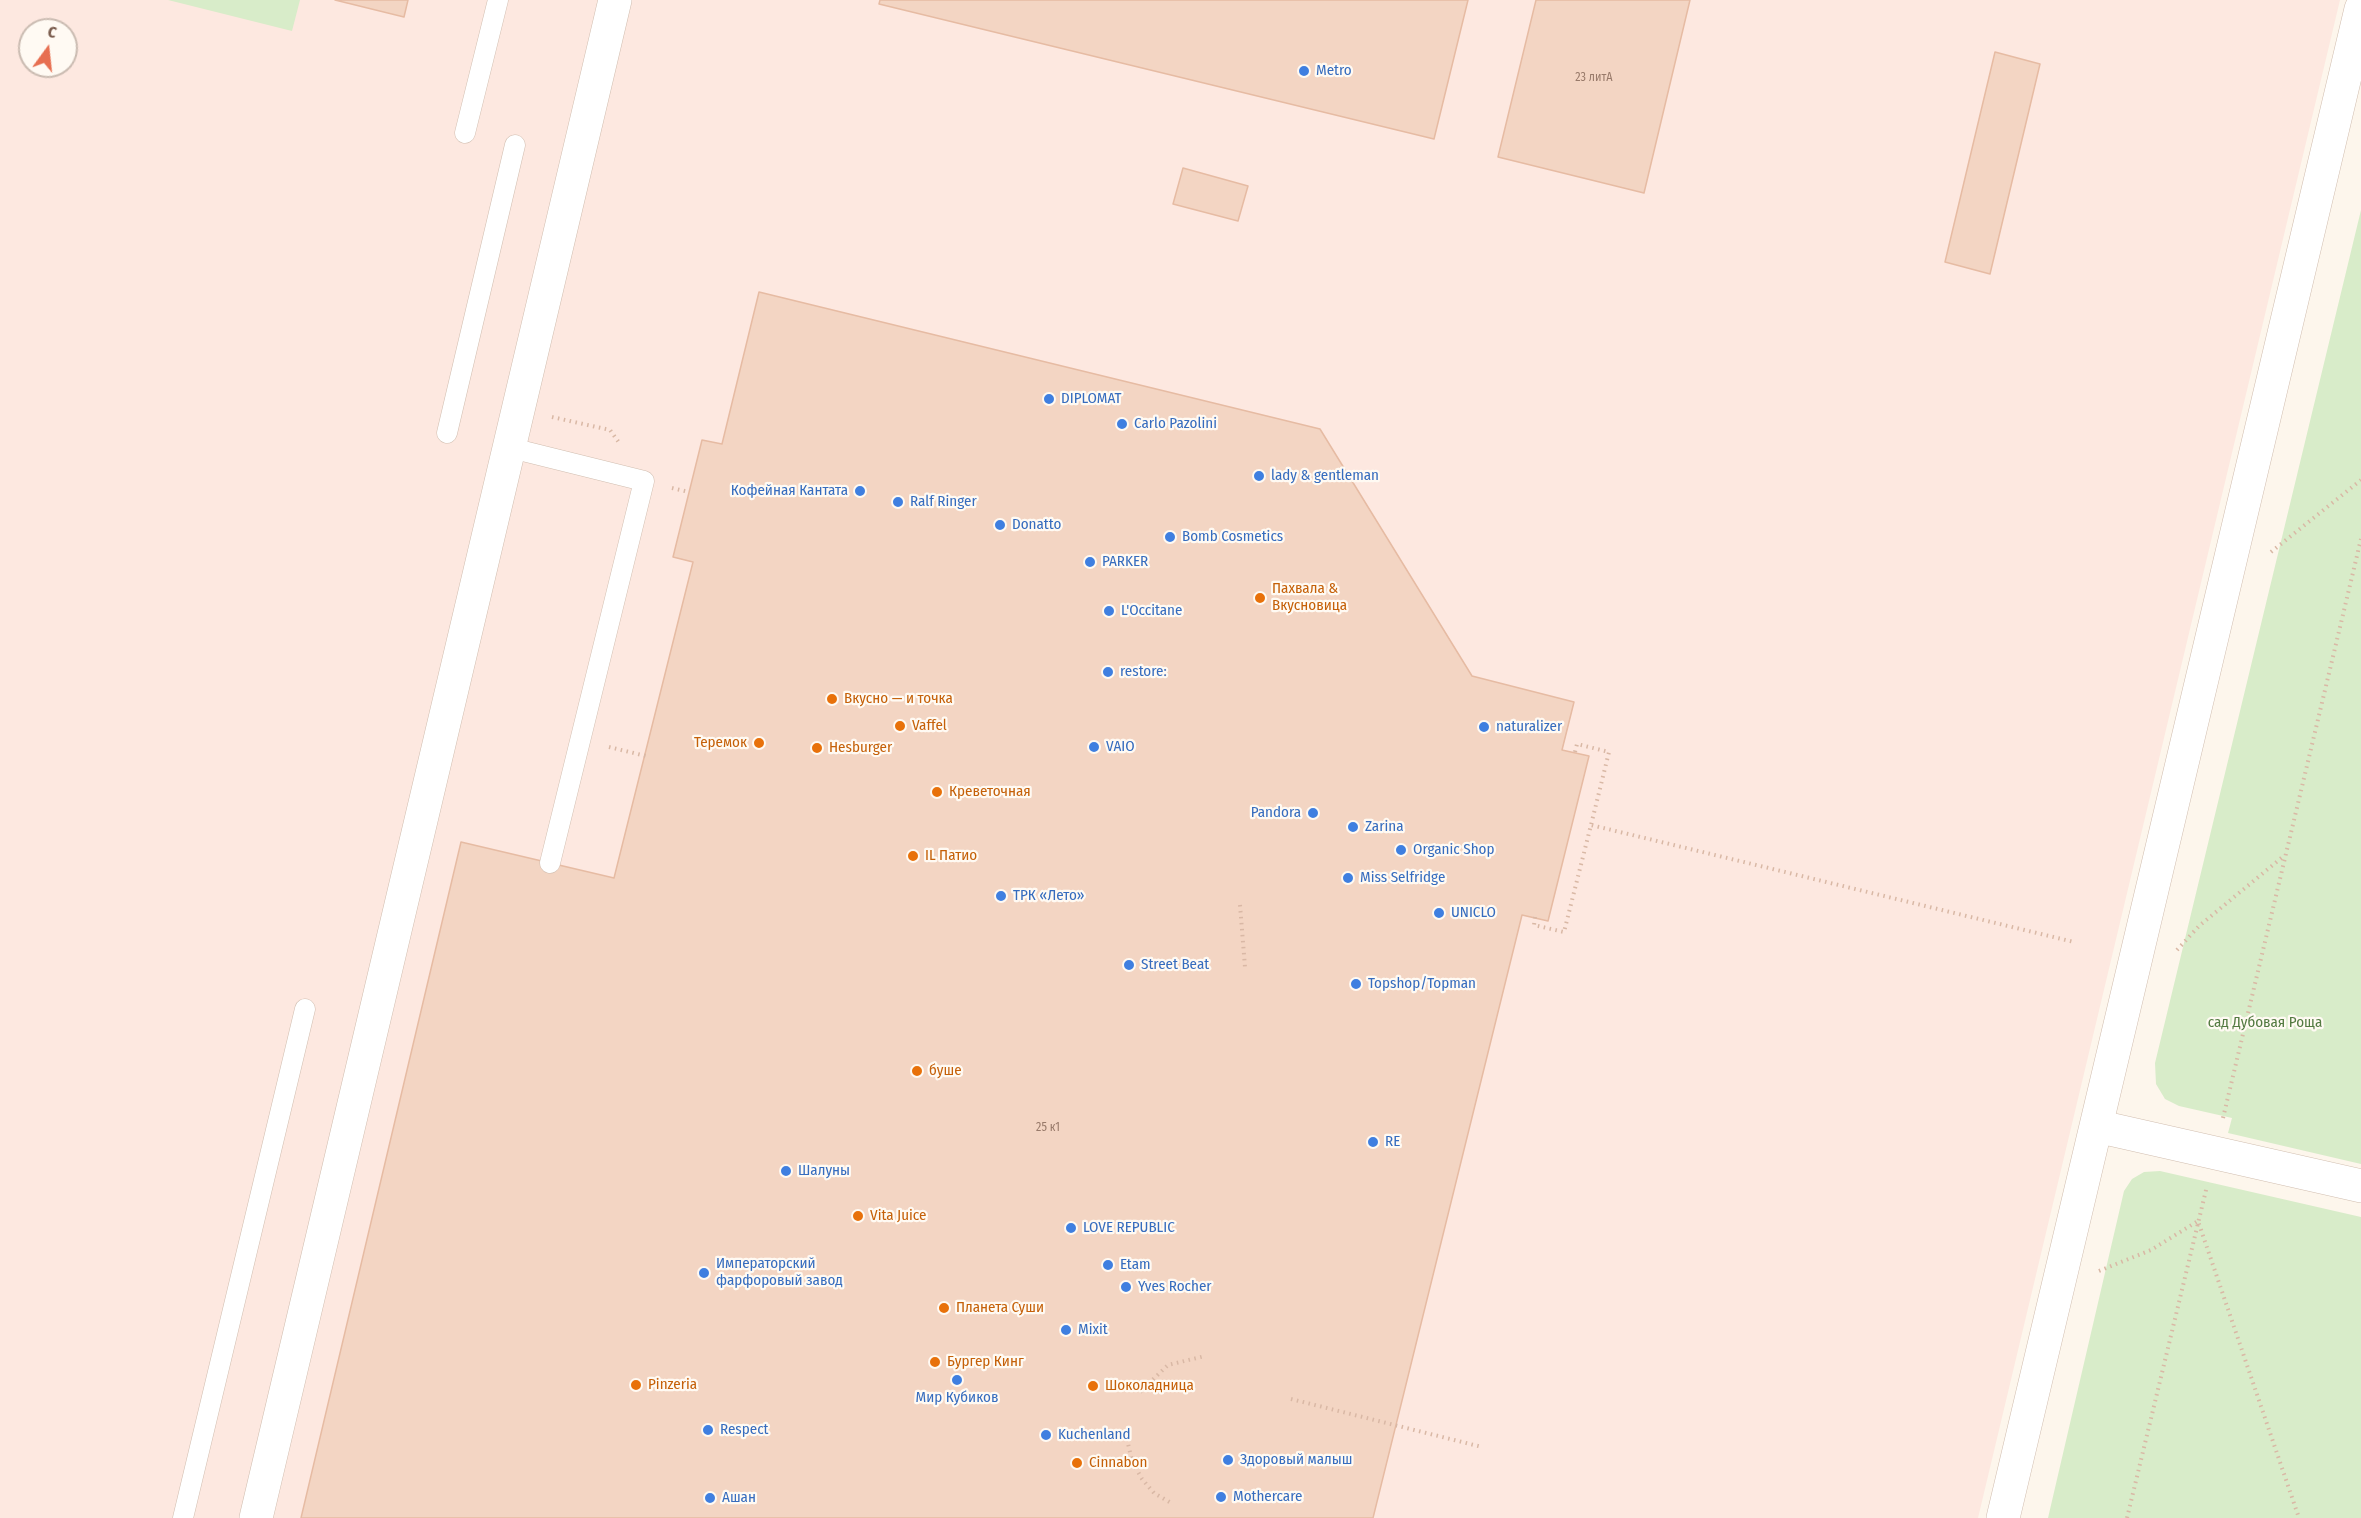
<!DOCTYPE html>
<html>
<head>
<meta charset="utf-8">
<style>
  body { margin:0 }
  #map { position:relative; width:2361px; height:1518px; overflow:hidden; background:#fdf6ec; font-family:"Fira Sans Condensed",sans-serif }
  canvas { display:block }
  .north { position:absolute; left:18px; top:18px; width:60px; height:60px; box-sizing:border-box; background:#fffaf3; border:2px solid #cabbb1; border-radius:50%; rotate:15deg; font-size:16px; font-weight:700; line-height:24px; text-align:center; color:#7a5c4d }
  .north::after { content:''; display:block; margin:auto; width:21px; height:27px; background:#e76f51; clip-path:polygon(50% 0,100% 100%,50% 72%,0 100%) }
</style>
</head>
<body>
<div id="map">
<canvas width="2361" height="1518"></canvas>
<div class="north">С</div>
</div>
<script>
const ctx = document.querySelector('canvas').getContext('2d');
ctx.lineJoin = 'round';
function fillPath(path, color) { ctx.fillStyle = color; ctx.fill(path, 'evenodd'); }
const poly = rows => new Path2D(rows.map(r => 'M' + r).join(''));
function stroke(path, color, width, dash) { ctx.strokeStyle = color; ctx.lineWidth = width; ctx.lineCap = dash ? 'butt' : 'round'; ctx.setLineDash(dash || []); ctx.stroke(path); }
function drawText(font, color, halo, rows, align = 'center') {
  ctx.font = font + ' "Fira Sans Condensed",sans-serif'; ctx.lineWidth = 4.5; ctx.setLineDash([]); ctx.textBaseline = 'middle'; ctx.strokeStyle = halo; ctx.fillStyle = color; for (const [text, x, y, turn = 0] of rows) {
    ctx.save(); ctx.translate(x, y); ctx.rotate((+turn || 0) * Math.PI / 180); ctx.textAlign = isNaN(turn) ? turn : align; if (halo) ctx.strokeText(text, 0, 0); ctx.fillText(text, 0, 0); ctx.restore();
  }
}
fillPath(poly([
  [0,0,2340,0,1978,1518,0,1518],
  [30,30,66,30,66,66,30,66]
]), '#fde8e0');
fillPath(poly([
  [168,0,300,0,292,31],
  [2361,210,2361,1164,2228,1133,2232,1118,2179,1106,2165,1099,2156,1084,2155,1063],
  [2160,1171,2361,1217,2361,1518,2048,1518,2124,1191,2132,1179,2144,1172]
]), '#d8ecc9');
const building = poly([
  [335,0,408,0,404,17,335,0],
  [880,0,1468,0,1434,139,879,4,880,0],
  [1536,0,1690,0,1644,193,1498,157,1536,0],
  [1995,52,2040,64,1990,274,1945,262,1995,52],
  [1183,168,1248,186,1238,221,1173,204,1183,168],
  [759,292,1320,429,1472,676,1574,702,1562,750,1589,756,1548,921,1522,915,1373,1518,301,1518,461,842,614,878,693,562,673,557,702,440,722,444,759,292]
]);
fillPath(building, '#f3d5c3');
stroke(building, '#e6bba3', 1.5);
const lane = poly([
  [465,133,498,0],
  [447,433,515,145],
  [511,448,644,481,550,863],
  [183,1518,305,1009]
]);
const street = poly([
  [2096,1126,2361,1186],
  [256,1518,615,0],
  [2003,1518,2361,9]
]);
stroke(lane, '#d1beb0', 21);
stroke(street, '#d1beb0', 34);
stroke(poly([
  [552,417,610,430,620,444],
  [672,488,689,492],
  [2271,552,2361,480],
  [609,747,646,756],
  [1575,752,1577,744,1609,752,1591,825],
  [1240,905,1245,967],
  [1535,917,1534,925,1564,932,1591,825,2074,942],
  [2177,950,2199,926,2285,855],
  [2223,1118,2361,539],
  [2099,1271,2151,1250,2198,1221,2299,1518],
  [1140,1392,1168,1365,1205,1356],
  [1291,1399,1482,1447],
  [1127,1439,1132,1461,1142,1479,1154,1493,1171,1503],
  [2127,1518,2207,1186]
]), '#d9b8a5', 4, [1.5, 4.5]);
stroke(lane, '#fff', 20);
stroke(street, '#fff', 33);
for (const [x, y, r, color] of [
  [1304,71,6,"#3f7fe0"],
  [1049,399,6,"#3f7fe0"],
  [1122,424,6,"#3f7fe0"],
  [1259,476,6,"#3f7fe0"],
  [860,491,6,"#3f7fe0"],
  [898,502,6,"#3f7fe0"],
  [1000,525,6,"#3f7fe0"],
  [1170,537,6,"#3f7fe0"],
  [1090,562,6,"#3f7fe0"],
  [1260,598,6,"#e8710a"],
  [1109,611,6,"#3f7fe0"],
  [1108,672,6,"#3f7fe0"],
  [832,699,6,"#e8710a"],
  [900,726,6,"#e8710a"],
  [1484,727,6,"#3f7fe0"],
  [759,743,6,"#e8710a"],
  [1094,747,6,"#3f7fe0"],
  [817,748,6,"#e8710a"],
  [937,792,6,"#e8710a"],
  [1313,813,6,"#3f7fe0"],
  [1353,827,6,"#3f7fe0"],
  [1401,850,6,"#3f7fe0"],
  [913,856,6,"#e8710a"],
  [1348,878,6,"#3f7fe0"],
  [1001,896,6,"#3f7fe0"],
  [1439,913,6,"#3f7fe0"],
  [1129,965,6,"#3f7fe0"],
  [1356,984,6,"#3f7fe0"],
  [917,1071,6,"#e8710a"],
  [1373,1142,6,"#3f7fe0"],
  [786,1171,6,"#3f7fe0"],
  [858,1216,6,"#e8710a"],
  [1071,1228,6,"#3f7fe0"],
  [1108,1265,6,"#3f7fe0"],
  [704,1273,6,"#3f7fe0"],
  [1126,1287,6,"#3f7fe0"],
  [944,1308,6,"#e8710a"],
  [1066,1330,6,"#3f7fe0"],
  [935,1362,6,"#e8710a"],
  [957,1380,6,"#3f7fe0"],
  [636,1385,6,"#e8710a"],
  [1093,1386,6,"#e8710a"],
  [708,1430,6,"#3f7fe0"],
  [1046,1435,6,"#3f7fe0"],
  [1228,1460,6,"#3f7fe0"],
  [1077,1463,6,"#e8710a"],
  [1221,1497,6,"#3f7fe0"],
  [710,1498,6,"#3f7fe0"]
]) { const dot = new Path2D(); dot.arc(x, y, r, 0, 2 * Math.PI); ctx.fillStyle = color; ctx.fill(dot); stroke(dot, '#fffaf3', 2); }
drawText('12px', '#987a6a', null, [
  ["23 литА",1594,78],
  ["25 к1",1048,1128]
]);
drawText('15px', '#366cbe', '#fffaf3', [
  ["Metro",1316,71],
  ["DIPLOMAT",1061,399],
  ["Carlo Pazolini",1134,424],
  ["lady & gentleman",1271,476],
  ["Кофейная Кантата",848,491,"right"],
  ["Ralf Ringer",910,502],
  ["Donatto",1012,525],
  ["Bomb Cosmetics",1182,537],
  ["PARKER",1102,562],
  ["L'Occitane",1121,611],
  ["restore:",1120,672],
  ["naturalizer",1496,727],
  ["VAIO",1106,747],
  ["Pandora",1301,813,"right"],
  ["Zarina",1365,827],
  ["Organic Shop",1413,850],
  ["Miss Selfridge",1360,878],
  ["ТРК «Лето»",1013,896],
  ["UNICLO",1451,913],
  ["Street Beat",1141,965],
  ["Topshop/Topman",1368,984],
  ["RE",1385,1142],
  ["Шалуны",798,1171],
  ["LOVE REPUBLIC",1083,1228],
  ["Императорский",716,1264],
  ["фарфоровый завод",716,1281],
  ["Etam",1120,1265],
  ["Yves Rocher",1138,1287],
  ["Mixit",1078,1330],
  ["Мир Кубиков",957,1398,"center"],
  ["Respect",720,1430],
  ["Kuchenland",1058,1435],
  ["Здоровый малыш",1240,1460],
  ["Mothercare",1233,1497],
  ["Ашан",722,1498]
], 'left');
drawText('15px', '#c56008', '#fffaf3', [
  ["Пахвала &",1272,589],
  ["Вкусновица",1272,606],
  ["Вкусно — и точка",844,699],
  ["Vaffel",912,726],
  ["Теремок",747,743,"right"],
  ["Hesburger",829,748],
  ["Креветочная",949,792],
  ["IL Патио",925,856],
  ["буше",929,1071],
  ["Vita Juice",870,1216],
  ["Планета Суши",956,1308],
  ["Бургер Кинг",947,1362],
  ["Pinzeria",648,1385],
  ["Шоколадница",1105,1386],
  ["Cinnabon",1089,1463]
], 'left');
drawText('15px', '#537a41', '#fffaf3', [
  ["сад Дубовая Роща",2265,1023]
]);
</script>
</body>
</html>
